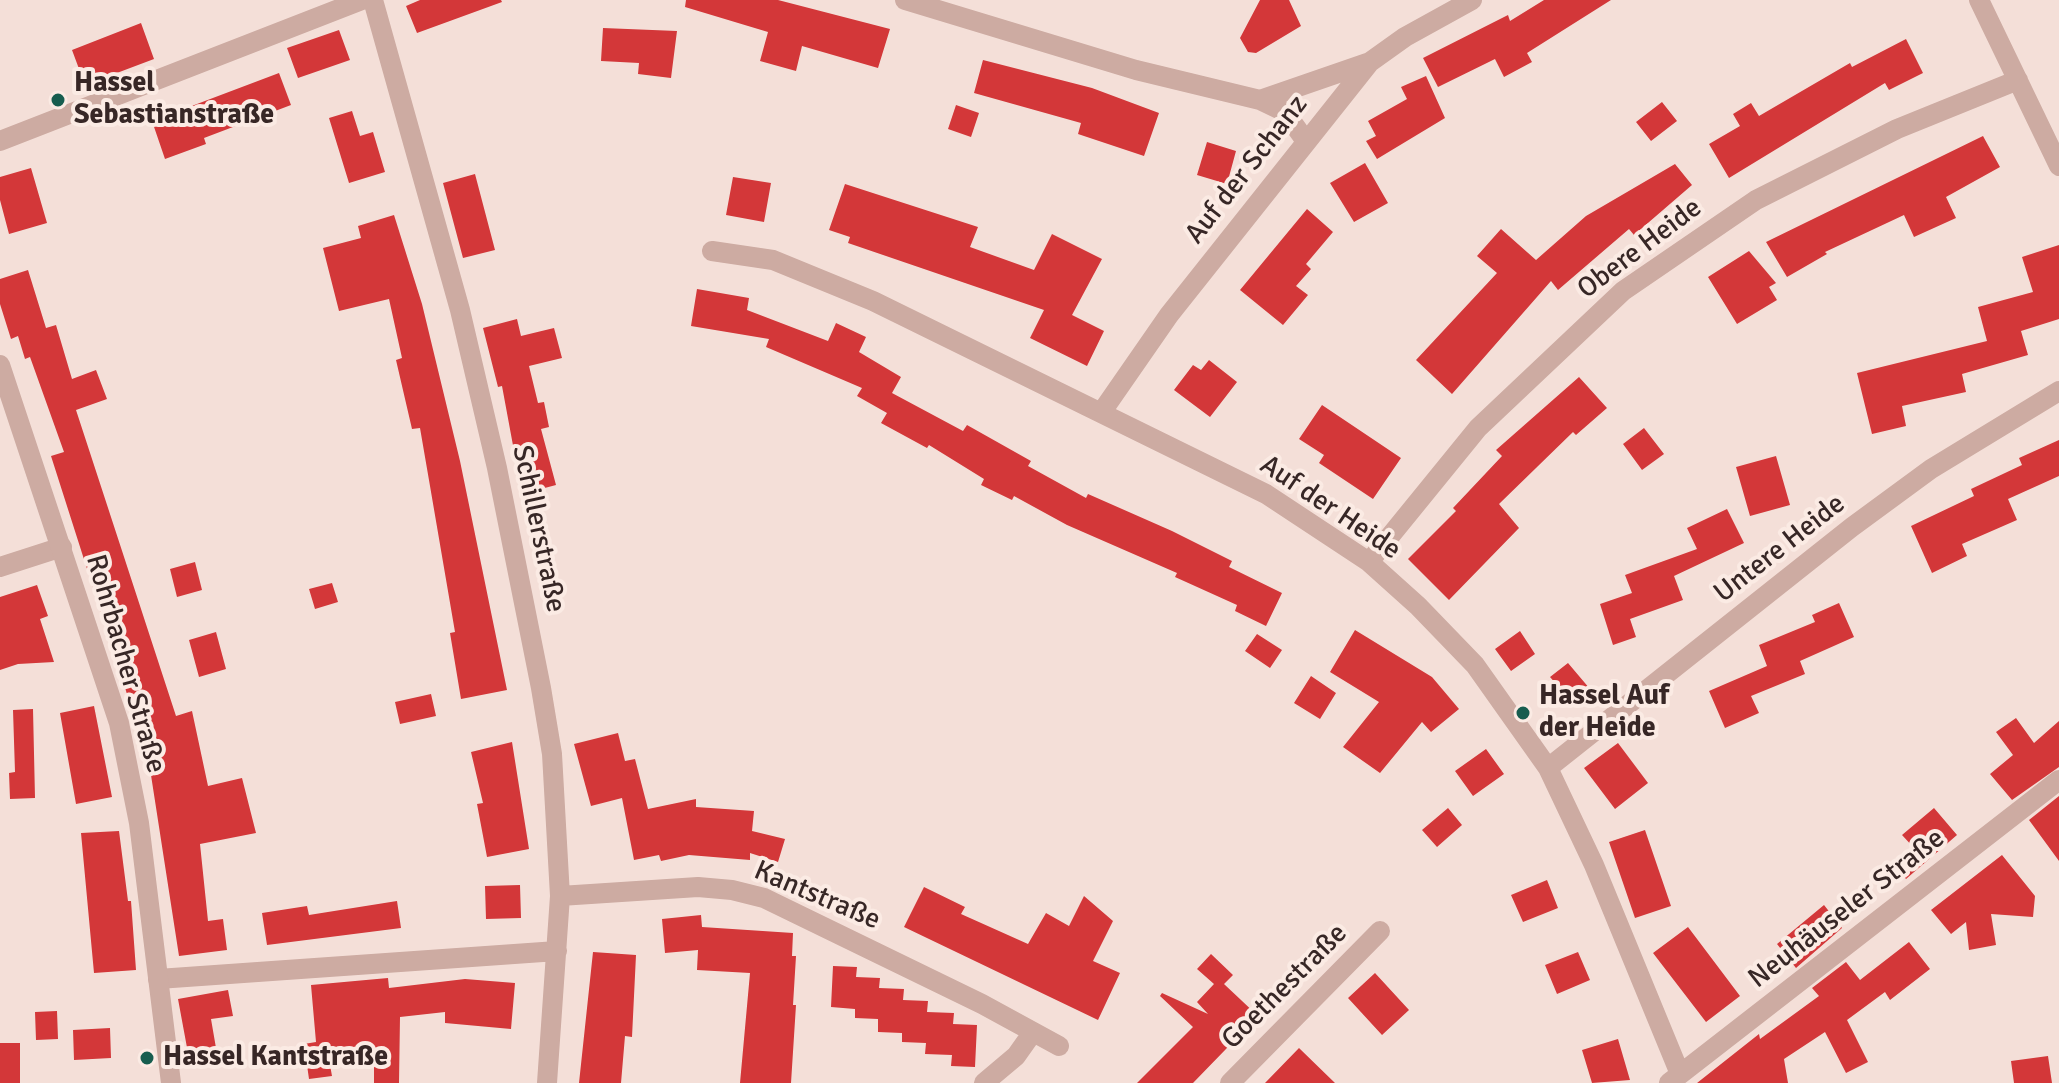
<!DOCTYPE html>
<html>
<head>
<meta charset="utf-8">
<style>
  body { margin:0 }
  canvas { display:block; background:#f4dfd8 }
</style>
</head>
<body>
<canvas width="2059" height="1083"></canvas>
<script>
const ctx = document.querySelector('canvas').getContext('2d');
ctx.lineJoin = 'round';
function fillPath(path, color) { ctx.fillStyle = color; ctx.fill(path, 'evenodd'); }
const poly = rows => new Path2D(rows.map(r => 'M' + r).join(''));
function stroke(path, color, width, dash) { ctx.strokeStyle = color; ctx.lineWidth = width; ctx.lineCap = dash ? 'butt' : 'round'; ctx.setLineDash(dash || []); ctx.stroke(path); }
function drawText(font, color, halo, rows, align = 'center') {
  ctx.font = font + ' Signika,sans-serif'; ctx.lineWidth = 8; ctx.setLineDash([]); ctx.textBaseline = 'middle'; ctx.strokeStyle = halo; ctx.fillStyle = color; for (const [text, x, y, turn = 0] of rows) {
    ctx.save(); ctx.translate(x, y); ctx.rotate((+turn || 0) * Math.PI / 180); ctx.textAlign = isNaN(turn) ? turn : align; if (halo) ctx.strokeText(text, 0, 0); ctx.fillText(text, 0, 0); ctx.restore();
  }
}
fillPath(poly([
  [420,0,501,0,502,2,417,33,406,6],
  [686,0,778,0,890,29,878,68,802,46,796,71,760,61,768,32,685,7],
  [1260,0,1289,0,1301,26,1256,53,1248,52,1240,38],
  [1544,0,1611,0,1527,53,1532,62,1504,77,1495,59,1438,87,1423,58,1508,15,1510,21],
  [141,23,154,59,85,85,72,50],
  [603,28,677,31,671,78,638,74,639,63,601,61],
  [339,30,350,60,298,78,287,48],
  [1906,39,1923,73,1889,90,1885,83,1729,178,1709,144,1740,126,1733,114,1751,103,1759,116,1850,63,1852,67],
  [983,60,1092,88,1159,113,1144,156,1078,134,1081,123,974,93],
  [279,73,291,105,204,138,206,144,165,159,152,121],
  [1426,76,1445,118,1377,159,1366,141,1376,136,1368,121,1407,99,1401,87],
  [1662,102,1677,121,1651,141,1636,122],
  [956,105,979,113,971,137,948,129],
  [352,111,360,136,373,132,385,172,349,183,329,118],
  [1983,136,2000,167,1946,197,1956,218,1914,237,1904,215,1825,252,1827,254,1787,277,1766,242],
  [1207,142,1236,151,1227,184,1197,175],
  [1365,163,1388,203,1354,222,1330,183],
  [1675,164,1692,185,1634,235,1629,229,1558,290,1551,281,1452,394,1416,360,1497,273,1477,256,1501,229,1536,260,1586,216],
  [31,168,47,223,9,234,0,200,0,177],
  [475,174,495,250,463,258,443,183],
  [733,177,771,183,764,222,726,215],
  [845,184,978,227,970,247,1034,270,1052,234,1102,259,1072,315,1104,331,1087,366,1030,338,1044,310,848,243,850,237,829,230],
  [1307,209,1333,232,1306,264,1311,269,1296,286,1308,295,1283,325,1240,290],
  [394,215,422,304,460,461,507,690,461,699,450,633,455,632,430,486,420,428,412,429,396,360,402,358,389,299,339,311,323,248,361,238,358,226],
  [2059,245,2059,319,2021,331,2028,355,1962,374,1966,392,1902,406,1906,426,1872,434,1857,373,1987,341,1978,307,2033,292,2022,257],
  [1749,251,1776,283,1769,287,1777,300,1737,324,1708,277],
  [28,270,46,328,56,325,72,379,96,370,107,399,76,410,176,716,192,711,208,786,242,778,256,833,200,844,208,921,223,919,227,950,179,956,142,717,134,716,51,456,64,452,30,357,25,359,18,336,11,339,0,304,0,279],
  [697,289,749,298,747,310,828,341,836,323,866,337,859,352,901,377,892,393,963,431,967,425,1031,461,1028,466,1086,498,1088,494,1172,531,1232,561,1229,567,1282,593,1266,626,1235,611,1237,605,1175,577,1177,573,1067,525,1014,496,1012,500,981,485,984,479,929,445,927,448,881,423,887,413,857,396,862,388,766,347,769,339,691,326],
  [517,319,521,336,554,328,562,358,529,366,538,403,544,402,549,427,541,429,556,485,522,494,502,386,498,387,483,328],
  [1209,360,1237,382,1210,417,1174,390,1193,365,1201,370],
  [1579,377,1607,408,1576,435,1573,432,1499,504,1519,528,1449,600,1408,559,1456,511,1453,508,1502,456,1496,450],
  [1322,405,1401,458,1373,499,1319,463,1324,455,1299,439],
  [1644,428,1664,454,1642,470,1623,444],
  [2059,440,2059,476,2008,499,2017,520,1962,544,1967,556,1932,573,1911,526,1974,496,1971,489,2022,465,2019,458],
  [1776,456,1790,505,1750,516,1736,467],
  [1727,509,1744,543,1674,576,1683,600,1630,619,1636,637,1613,645,1600,604,1632,593,1625,575,1697,549,1687,528],
  [195,562,202,590,177,597,170,569],
  [332,583,338,602,315,609,309,589],
  [37,585,48,616,40,619,54,662,18,664,0,670,0,597],
  [1839,603,1854,637,1800,661,1805,674,1751,696,1759,713,1725,728,1709,691,1767,666,1759,645,1815,622,1812,615],
  [1355,630,1432,677,1459,709,1431,732,1422,722,1380,773,1343,747,1379,702,1330,672],
  [1520,631,1535,654,1511,671,1495,649],
  [216,632,226,669,199,677,189,640],
  [1257,634,1282,650,1270,668,1245,651],
  [1568,663,1590,689,1573,703,1550,677],
  [1311,676,1336,693,1320,719,1294,703],
  [431,694,436,716,400,724,395,702],
  [94,706,112,797,76,804,60,713],
  [33,709,35,798,10,799,9,773,15,772,13,710],
  [2016,718,2034,743,2059,721,2059,767,2012,800,1990,774,2013,755,1996,732],
  [618,733,625,761,635,759,648,809,696,799,696,807,754,811,752,831,785,839,778,862,750,853,750,860,689,855,661,861,659,855,634,860,622,798,591,806,574,744],
  [512,742,529,849,487,857,477,804,483,803,471,752],
  [1618,743,1648,783,1615,809,1584,768],
  [1486,749,1504,774,1473,796,1455,771],
  [2059,796,2059,861,2029,820],
  [1448,808,1462,825,1437,847,1422,830],
  [1934,808,1957,835,1906,879,1893,863,1914,848,1902,835],
  [1645,830,1671,906,1635,918,1609,842],
  [119,831,128,901,131,901,136,970,94,973,81,833],
  [2002,855,2035,896,2033,917,1991,914,1996,945,1969,950,1966,922,1951,934,1931,910],
  [1547,880,1558,908,1523,922,1511,895],
  [520,885,521,918,486,919,485,886],
  [924,887,965,907,961,914,1028,944,1046,913,1069,926,1084,896,1113,921,1093,961,1120,973,1098,1020,904,927],
  [397,901,401,928,267,945,262,913,307,906,309,915],
  [1824,905,1842,928,1796,968,1777,944],
  [701,915,702,927,793,933,792,956,796,956,793,1005,796,1005,791,1083,740,1083,750,973,697,970,698,950,665,953,662,919],
  [1688,927,1740,996,1706,1022,1653,953],
  [1909,942,1930,969,1890,1000,1885,992,1847,1020,1868,1062,1846,1073,1825,1032,1784,1059,1788,1083,1697,1083,1759,1034,1760,1039,1819,996,1812,988,1846,962,1860,980],
  [593,952,636,955,632,1037,625,1036,621,1083,579,1083],
  [1578,952,1590,980,1557,994,1545,965],
  [1211,954,1233,975,1224,984,1258,1016,1193,1083,1137,1083,1193,1027,1160,996,1162,993,1208,1014,1197,1002,1214,984,1197,969],
  [833,966,857,967,856,977,880,978,879,988,904,989,903,1000,928,1001,927,1012,954,1013,953,1024,977,1025,975,1067,951,1066,952,1055,925,1054,926,1043,902,1042,902,1033,878,1032,878,1019,855,1018,855,1009,831,1007],
  [1375,973,1409,1010,1382,1035,1348,998],
  [388,978,389,988,465,979,515,983,511,1029,445,1023,445,1012,400,1017,399,1083,374,1083,374,1059,330,1065,332,1076,309,1079,304,1044,316,1042,311,985],
  [228,990,233,1016,211,1019,216,1048,188,1053,178,999],
  [57,1011,58,1039,36,1040,35,1012],
  [110,1028,111,1058,74,1060,73,1030],
  [1618,1039,1630,1080,1592,1083,1582,1050],
  [0,1043,20,1043,20,1083,0,1083],
  [1299,1048,1335,1083,1265,1083],
  [2048,1056,2052,1083,2014,1083,2011,1061]
]), '#d33739');
stroke(poly([
  [373,0,460,310,497,468,541,688,552,754,560,896,547,1083],
  [905,0,1136,70,1260,100,1285,112,1305,140],
  [1979,0,2059,166],
  [1260,100,1370,62],
  [0,141,362,0],
  [712,251,773,260,873,301,1266,494,1369,562,1418,606,1475,665,1548,768,1594,865,1680,1074],
  [1101,413,1169,315,1370,62,1405,37,1472,0],
  [1369,562,1478,428,1623,291,1756,200,1897,129,2018,80],
  [0,567,62,547],
  [1548,768,1852,527,1931,469,2059,391],
  [560,896,698,887,732,890,764,898,982,1004,1059,1046],
  [158,979,557,951],
  [984,1083,1016,1056,1033,1032],
  [1230,1083,1380,931],
  [1669,1083,2059,780]
]), '#cdaba2', 20);
stroke(poly([
  [0,365,119,723,139,823,171,1083]
]), '#cdaba2', 20);
for (const [x, y, r, color] of [
  [58,100,8,"#175d4f"],
  [1523,713,8,"#175d4f"],
  [147,1058,8,"#175d4f"]
]) { const dot = new Path2D(); dot.arc(x, y, r, 0, 2 * Math.PI); ctx.fillStyle = color; ctx.fill(dot); stroke(dot, '#fbebe4', 3); }
drawText('bold 28px', '#372726', '#fbebe4', [
  ["Hassel",74,84],
  ["Sebastianstraße",74,116],
  ["Hassel Auf",1539,697],
  ["der Heide",1539,729],
  ["Hassel Kantstraße",163,1058]
], 'left');
drawText('28px', '#372726', '#fbebe4', [
  ["Auf der Schanz",1247,170,-52],
  ["Obere Heide",1640,249,-37],
  ["Auf der Heide",1330,508,34],
  ["Schillerstraße",538,529,78],
  ["Untere Heide",1780,549,-38],
  ["Rohrbacher Straße",125,664,74],
  ["Kantstraße",817,896,23],
  ["Neuhäuseler Straße",1847,909,-38],
  ["Goethestraße",1285,987,-45]
]);
</script>
</body>
</html>
